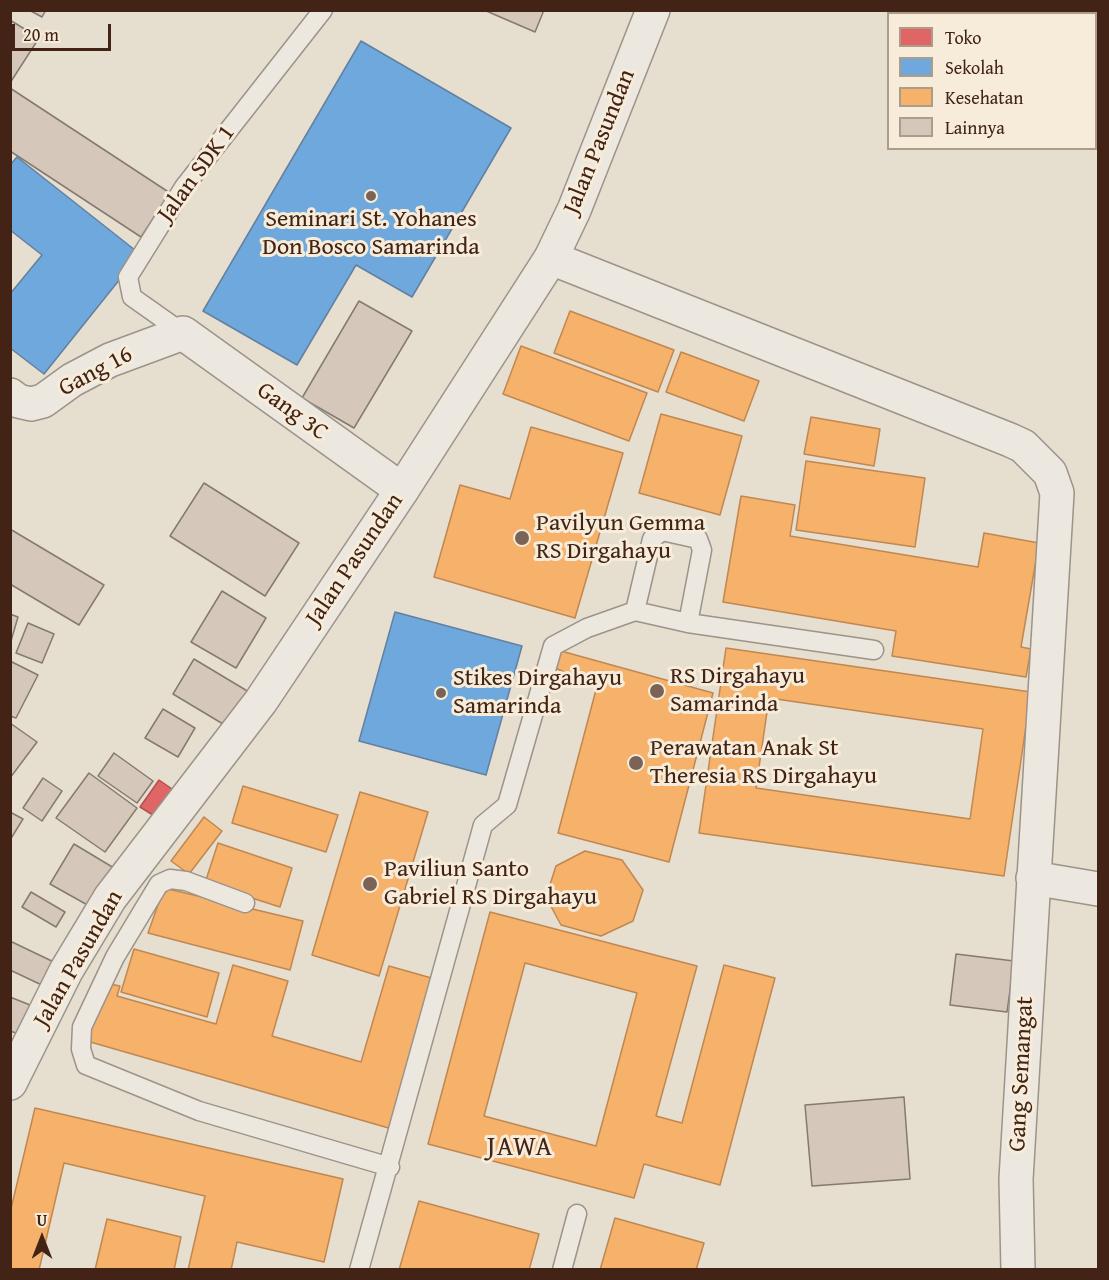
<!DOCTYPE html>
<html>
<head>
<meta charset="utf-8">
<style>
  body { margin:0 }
  #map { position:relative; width:1109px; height:1280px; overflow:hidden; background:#e6dece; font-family:"Gentium Book Plus",serif }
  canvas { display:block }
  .frame { position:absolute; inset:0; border:12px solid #422315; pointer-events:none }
  .legend { position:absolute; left:887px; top:12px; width:210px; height:138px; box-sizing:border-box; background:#f6ecd9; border:2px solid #ae9c8b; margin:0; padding:8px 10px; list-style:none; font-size:18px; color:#422315 }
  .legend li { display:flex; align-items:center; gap:12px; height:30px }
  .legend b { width:30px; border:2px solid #ae9c8b }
  .north { position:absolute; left:12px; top:1208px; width:60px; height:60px; -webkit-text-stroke:4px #f6ecd9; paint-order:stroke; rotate:0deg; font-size:16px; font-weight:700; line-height:24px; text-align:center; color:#422315 }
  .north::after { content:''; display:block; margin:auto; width:21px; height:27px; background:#422315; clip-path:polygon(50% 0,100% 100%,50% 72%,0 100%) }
  .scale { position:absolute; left:12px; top:24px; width:99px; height:27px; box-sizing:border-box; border:3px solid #422315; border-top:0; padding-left:8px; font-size:18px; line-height:21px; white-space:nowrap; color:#422315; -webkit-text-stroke:4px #f6ecd9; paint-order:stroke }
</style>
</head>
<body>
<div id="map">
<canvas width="1109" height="1280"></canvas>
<div class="frame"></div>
<ul class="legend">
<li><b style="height:16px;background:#e06666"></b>Toko</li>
<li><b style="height:16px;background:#6fa8dc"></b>Sekolah</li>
<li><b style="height:16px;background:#f6b26b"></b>Kesehatan</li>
<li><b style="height:16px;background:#d6c7bb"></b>Lainnya</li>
</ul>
<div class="north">U</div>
<div class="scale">20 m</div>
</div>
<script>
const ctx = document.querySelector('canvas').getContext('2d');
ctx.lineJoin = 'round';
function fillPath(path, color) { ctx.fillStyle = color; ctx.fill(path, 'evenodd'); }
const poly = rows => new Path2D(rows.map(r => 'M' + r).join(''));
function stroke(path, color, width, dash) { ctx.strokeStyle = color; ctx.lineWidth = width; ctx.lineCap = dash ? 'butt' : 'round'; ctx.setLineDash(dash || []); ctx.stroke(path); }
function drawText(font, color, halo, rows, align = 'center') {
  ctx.font = font + ' "Gentium Book Plus",serif'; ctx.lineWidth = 6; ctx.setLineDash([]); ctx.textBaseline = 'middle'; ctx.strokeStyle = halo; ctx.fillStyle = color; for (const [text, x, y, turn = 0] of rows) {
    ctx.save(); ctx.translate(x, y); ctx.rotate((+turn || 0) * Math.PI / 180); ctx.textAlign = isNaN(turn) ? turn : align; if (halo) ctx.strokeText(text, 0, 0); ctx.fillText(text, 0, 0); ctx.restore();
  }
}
const shops = poly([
  [159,780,175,791,156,817,140,807,159,780]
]);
fillPath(shops, '#e06666');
stroke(shops, '#b1524e', 1.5);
const schools = poly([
  [361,41,511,128,412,297,356,265,297,365,203,311,361,41],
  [17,157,140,254,44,374,10,348,10,294,42,255,10,230,10,165,17,157],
  [395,612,522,646,486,775,359,741,395,612]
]);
fillPath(schools, '#6fa8dc');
stroke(schools, '#6280a0', 1.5);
const health = poly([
  [570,311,674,350,658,392,554,353,570,311],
  [521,346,647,393,629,441,503,394,521,346],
  [681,352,759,381,744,421,666,392,681,352],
  [661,414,742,436,720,515,639,493,661,414],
  [811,417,880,429,874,466,804,454,811,417],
  [531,427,623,453,575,618,434,577,460,485,510,499,531,427],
  [806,461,925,478,915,547,796,530,806,461],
  [741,496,795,505,790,536,978,567,984,533,1039,543,1021,647,1031,649,1026,677,892,656,896,631,723,602,741,496],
  [726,648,1031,692,1004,876,699,833,726,648],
  [769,698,983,729,970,819,756,788,769,698],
  [561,651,713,693,669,862,558,833,597,686,555,668,561,651],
  [243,786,338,815,326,852,232,823,243,786],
  [360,792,428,812,379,976,312,955,360,792],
  [204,817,222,831,189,874,171,861,204,817],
  [218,843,292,868,280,907,205,883,218,843],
  [585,851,622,860,643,890,633,921,601,936,561,925,546,897,556,866,585,851],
  [164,888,303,921,290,970,148,933,164,888],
  [490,912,697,966,656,1116,682,1123,724,965,775,978,720,1185,644,1164,634,1198,428,1144,490,912],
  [525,963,637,993,596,1146,484,1116,525,963],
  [134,949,219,973,207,1017,121,992,134,949],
  [233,965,288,981,272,1036,361,1062,389,966,435,979,392,1129,87,1041,105,983,120,986,117,996,216,1024,233,965],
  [35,1108,343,1179,324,1262,237,1242,231,1270,188,1270,205,1196,64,1163,39,1270,10,1270,10,1213,35,1108],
  [419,1201,539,1234,529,1270,399,1270,419,1201],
  [615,1218,704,1243,696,1270,600,1270,615,1218],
  [107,1219,181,1237,174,1270,95,1270,107,1219]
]);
fillPath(health, '#f6b26b');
stroke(health, '#c08751', 1.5);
const building = poly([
  [29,10,46,10,42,17,29,10],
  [484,10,544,10,535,32,484,10],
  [10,20,39,38,10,83,10,20],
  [10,88,170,193,141,237,10,151,10,88],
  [359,301,412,331,354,428,302,398,359,301],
  [204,483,299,543,265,596,170,536,204,483],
  [10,529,104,585,79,625,10,584,10,529],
  [222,591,266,618,236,668,191,642,222,591],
  [10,614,18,617,11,641,10,641,10,614],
  [28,623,54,634,42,663,16,653,28,623],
  [194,659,249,692,228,727,173,694,194,659],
  [10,661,38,675,16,718,10,716,10,661],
  [163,709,195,728,178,757,145,738,163,709],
  [10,723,37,742,10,778,10,723],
  [114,753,153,781,137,803,98,776,114,753],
  [89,773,137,808,105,852,56,818,89,773],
  [43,778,62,791,42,821,23,808,43,778],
  [10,812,23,819,10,840,10,812],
  [74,844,114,868,91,907,50,884,74,844],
  [31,892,65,912,56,927,22,907,31,892],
  [10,941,58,964,46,987,10,970,10,941],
  [956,954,1014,961,1007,1012,950,1005,956,954],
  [10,997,30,1005,19,1034,10,1031,10,997],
  [904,1097,910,1179,812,1186,805,1105,904,1097]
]);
fillPath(building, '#d6c7bb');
stroke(building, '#847a70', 1.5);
const service = poly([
  [183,333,132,297,128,277,184,187,323,10],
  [635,611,652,539,662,531,698,539,702,550,688,623],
  [245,903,186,881,170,879,159,884,115,957,82,1027,81,1049,86,1065,199,1111,390,1167],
  [359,1270,483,825,507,805,553,646,587,628,635,611,688,623,874,650],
  [562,1270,577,1214]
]);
const minor = poly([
  [551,258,1010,440,1023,446,1050,473,1057,493,1016,1179,1018,1270],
  [10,395,18,401,31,404,43,401,72,380,110,360,183,333,402,490],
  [1033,878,1098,889]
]);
const tertiary = poly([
  [10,1083,66,971,110,898,261,701,402,490,551,258,574,210,653,10]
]);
stroke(service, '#9c9389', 21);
stroke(minor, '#9c9389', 36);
stroke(tertiary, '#9c9389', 36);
stroke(service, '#ece7df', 18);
stroke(minor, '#ece7df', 33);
stroke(tertiary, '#ece7df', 33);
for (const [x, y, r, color] of [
  [371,196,6,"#7b6456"],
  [522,538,8,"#7b6456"],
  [657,691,8,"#7b6456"],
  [441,693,6,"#7b6456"],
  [636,763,8,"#7b6456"],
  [370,884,8,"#7b6456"]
]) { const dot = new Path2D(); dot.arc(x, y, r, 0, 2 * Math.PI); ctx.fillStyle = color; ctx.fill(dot); stroke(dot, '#f6ecd9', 2); }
drawText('24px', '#422315', '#f6ecd9', [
  ["Jalan Pasundan",600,142,-68],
  ["Jalan SDK 1",197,174,-54],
  ["Gang 16",96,372,-28],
  ["Gang 3C",292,412,36],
  ["Jalan Pasundan",355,560,-56],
  ["Jalan Pasundan",79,959,-60],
  ["Gang Semangat",1022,1074,-87]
]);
drawText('24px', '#422315', '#f6ecd9', [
  ["Seminari St. Yohanes",371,220,"center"],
  ["Don Bosco Samarinda",371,248,"center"],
  ["Pavilyun Gemma",536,524],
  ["RS Dirgahayu",536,552],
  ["RS Dirgahayu",670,677],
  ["Samarinda",670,705],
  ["Stikes Dirgahayu",453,679],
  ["Samarinda",453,707],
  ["Perawatan Anak St",650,749],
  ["Theresia RS Dirgahayu",650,777],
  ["Paviliun Santo",384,870],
  ["Gabriel RS Dirgahayu",384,898]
], 'left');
ctx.letterSpacing = '1.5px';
drawText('27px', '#422315', '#f6ecd9', [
  ["JAWA",520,1148]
]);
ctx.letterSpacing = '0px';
</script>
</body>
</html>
